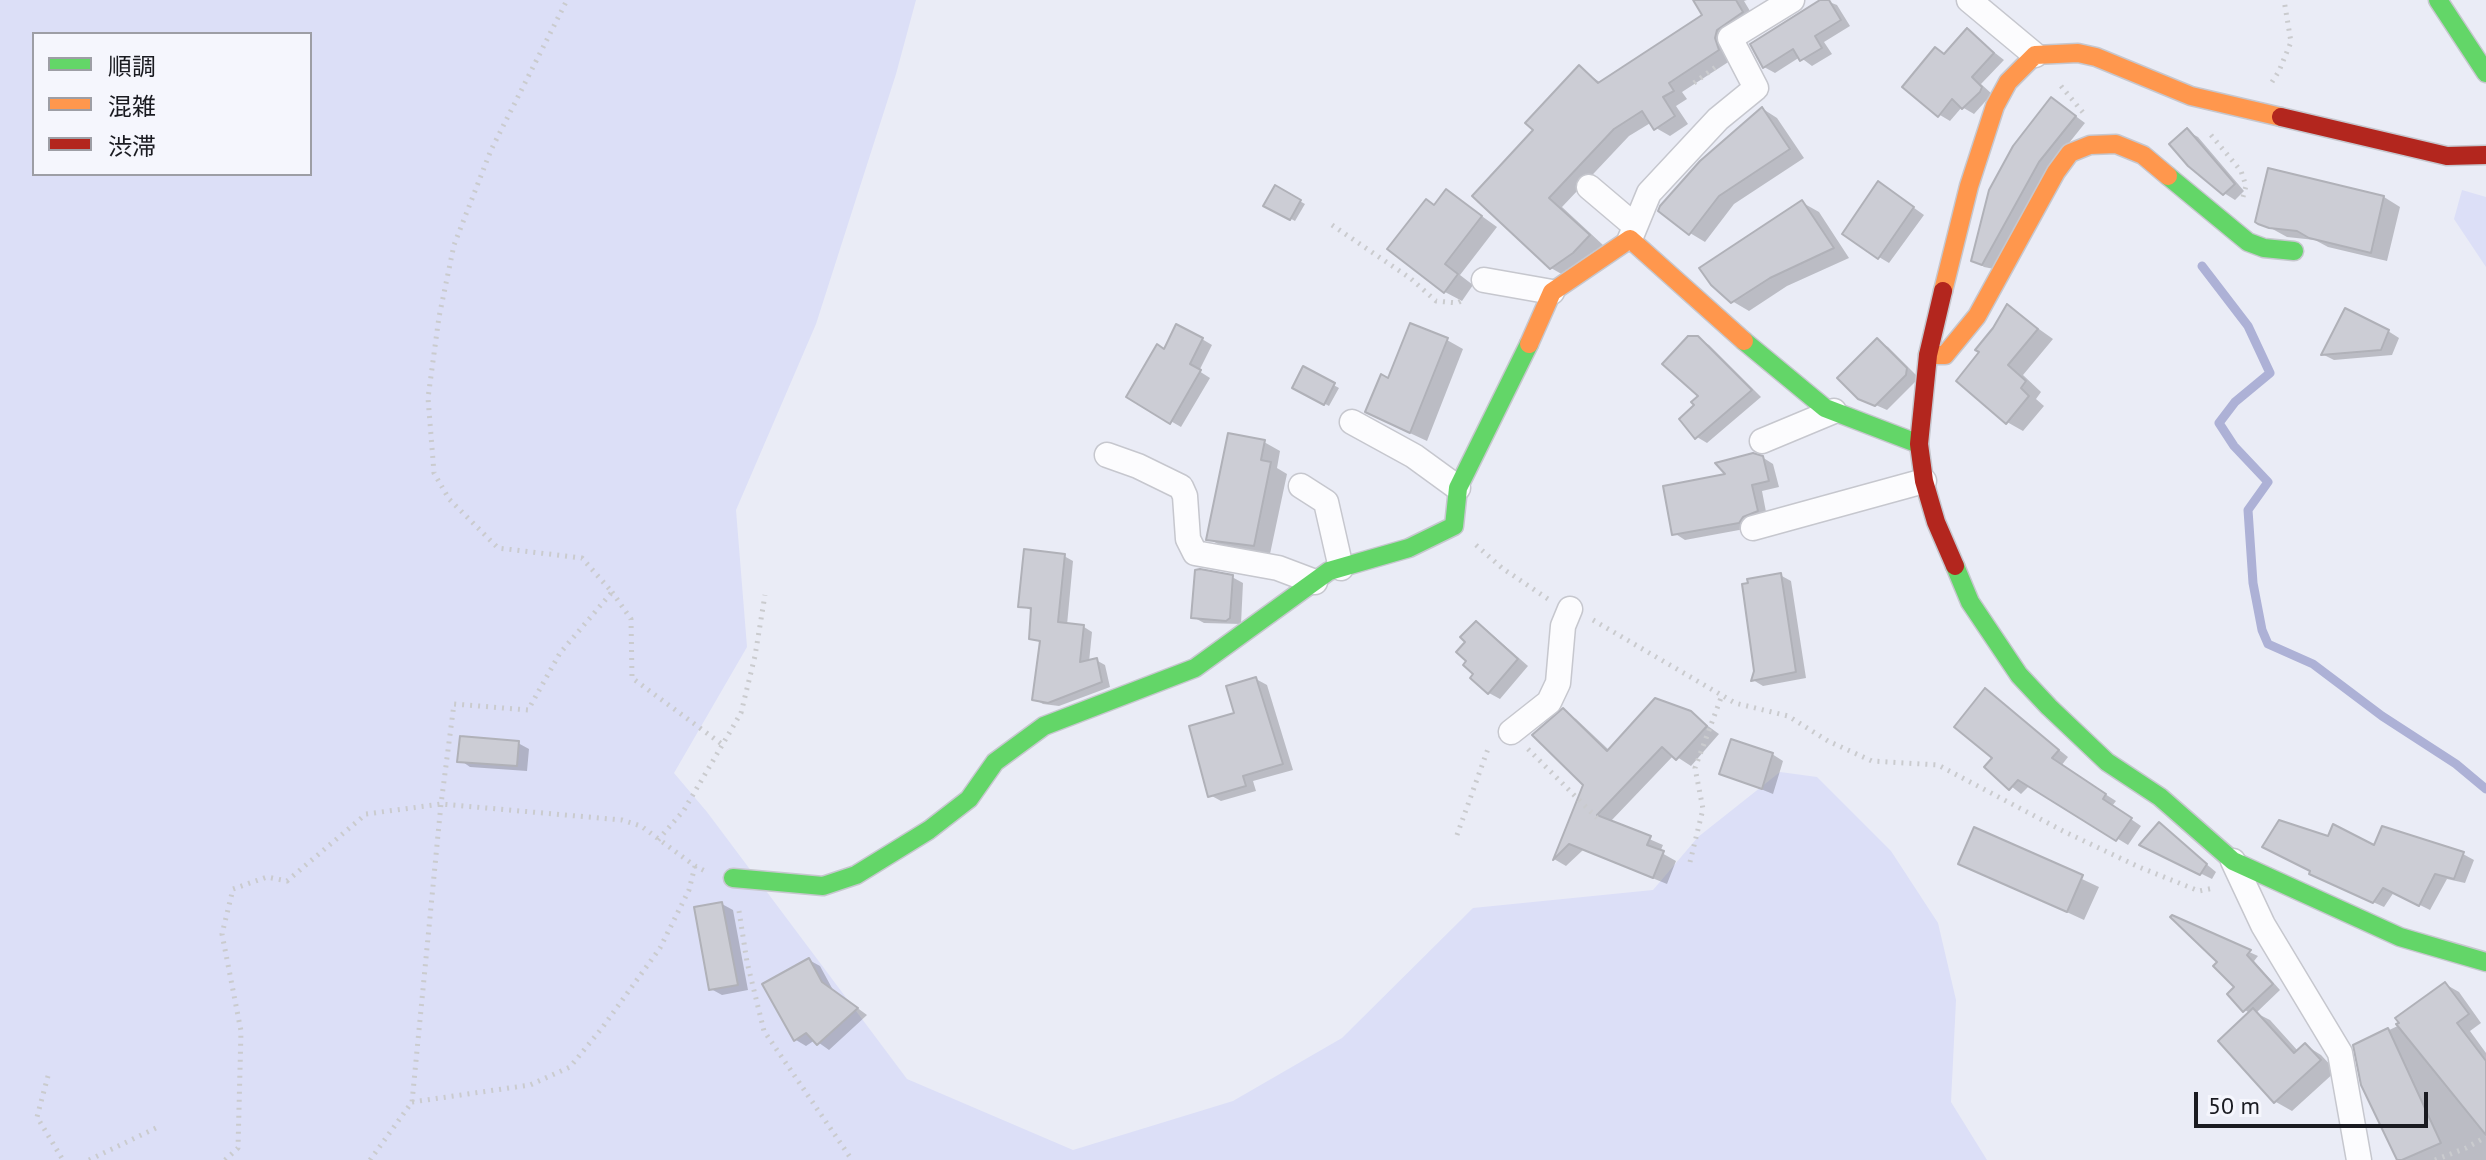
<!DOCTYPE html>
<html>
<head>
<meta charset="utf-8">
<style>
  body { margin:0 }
  #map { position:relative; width:2486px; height:1160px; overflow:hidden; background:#eaecf6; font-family:"PT Sans","Noto Sans JP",sans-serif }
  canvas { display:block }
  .legend { position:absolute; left:32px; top:32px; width:280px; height:144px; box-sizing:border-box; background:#f5f6fd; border:2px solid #9d9ea5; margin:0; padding:10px 14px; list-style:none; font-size:24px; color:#1a1b21 }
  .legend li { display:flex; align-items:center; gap:16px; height:40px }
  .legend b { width:40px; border:2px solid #9d9ea5 }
  .scale { position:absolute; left:2194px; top:1092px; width:234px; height:36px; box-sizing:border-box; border:4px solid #1a1b21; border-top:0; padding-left:10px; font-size:24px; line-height:28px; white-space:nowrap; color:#1a1b21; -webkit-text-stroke:6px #f5f6fd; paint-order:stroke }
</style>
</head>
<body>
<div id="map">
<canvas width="2486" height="1160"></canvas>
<ul class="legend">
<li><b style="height:10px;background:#63d668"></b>順調</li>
<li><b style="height:10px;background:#ff974d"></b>混雑</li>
<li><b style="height:10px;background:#b3261e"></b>渋滞</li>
</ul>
<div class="scale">50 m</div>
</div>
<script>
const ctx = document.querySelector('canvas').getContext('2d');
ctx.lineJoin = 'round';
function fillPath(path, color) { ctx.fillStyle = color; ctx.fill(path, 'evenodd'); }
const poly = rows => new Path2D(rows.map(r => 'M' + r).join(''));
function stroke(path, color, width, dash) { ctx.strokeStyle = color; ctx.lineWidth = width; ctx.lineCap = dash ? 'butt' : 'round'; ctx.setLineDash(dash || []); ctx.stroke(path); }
fillPath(poly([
  [0,0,916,0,896,74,816,324,736,510,747,647,674,773,707,812,907,1079,1073,1150,1233,1101,1342,1038,1473,908,1653,890,1698,837,1780,772,1817,777,1891,851,1938,923,1956,1000,1951,1102,1987,1160,0,1160],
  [34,34,310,34,310,174,34,174],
  [2462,190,2486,197,2486,267,2454,219]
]), '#dcdff7');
fillPath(poly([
  [1696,0,1747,0,1744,1,1756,21,1733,59,1682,92,1687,99,1676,106,1688,124,1670,136,1656,128,1652,122,1629,136,1562,207,1603,245,1565,276,1551,268,1536,130,1579,68,1601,83,1705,15],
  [1824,0,1837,5,1850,26,1824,42,1832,54,1812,66,1800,57,1775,73,1764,67],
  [1967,31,2004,60,1981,84,1992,94,1974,114,1962,107,1950,121,1940,115,1945,55],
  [2062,106,2085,123,2049,168,1994,269,1984,267,1974,260],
  [1763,109,1777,118,1804,158,1734,204,1705,242,1690,233],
  [2187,131,2198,137,2244,191,2235,200,2224,193],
  [1276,188,1305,204,1295,221,1266,205],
  [1889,190,1924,215,1889,263,1879,257],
  [1447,191,1497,227,1460,275,1473,285,1462,301,1445,292,1390,248,1435,206],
  [2384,197,2400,207,2387,261,2328,247,2315,240,2287,237,2258,221],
  [1803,203,1819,212,1849,258,1787,286,1749,311,1732,301],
  [2008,307,2053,339,2023,375,2041,392,2036,399,2044,406,2023,431,2007,422,1982,352],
  [2388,331,2399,338,2392,355,2334,360,2324,355],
  [1697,338,1709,345,1761,397,1707,443,1697,437,1697,406,1701,396],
  [1202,339,1212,345,1199,371,1210,378,1181,427,1129,397,1165,352],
  [1447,340,1463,349,1427,441,1384,421,1389,380],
  [1878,341,1888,347,1917,376,1916,381,1887,410,1860,398],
  [1304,369,1339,388,1329,406,1294,387],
  [1264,442,1280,451,1277,468,1287,474,1270,554,1225,548,1209,539],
  [1762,457,1773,464,1779,487,1762,491,1767,517,1750,528,1685,540,1674,533,1729,476],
  [1064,556,1073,561,1067,625,1084,627,1092,632,1089,662,1096,660,1105,665,1110,687,1059,706,1043,704,1034,699,1042,643,1031,638,1033,611,1020,605],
  [1780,575,1791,581,1806,678,1763,686,1753,680],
  [1232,577,1243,583,1241,624,1204,623,1193,617],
  [1476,624,1487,630,1528,666,1500,699,1489,693,1476,674,1467,642],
  [1256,679,1267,685,1293,770,1253,781,1256,791,1221,801,1210,795,1237,714],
  [1986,691,2068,757,2061,766,2116,801,2112,806,2141,826,2128,845,2030,785,2021,794,1987,767,1994,758],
  [1563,711,1576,719,1610,751,1690,713,1719,734,1691,766,1674,755,1610,822,1663,845,1660,852,1676,861,1667,884,1583,850,1566,866,1554,859,1585,784],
  [518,743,529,749,527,771,470,767,460,760],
  [1772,754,1783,761,1773,794,1721,773],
  [2159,825,2216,872,2212,879,2153,850],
  [1975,829,2099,887,2084,920,1960,863],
  [2329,838,2375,848,2463,854,2474,860,2465,883,2447,879,2430,910,2394,892,2384,907,2322,879],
  [722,904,733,910,748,990,722,995,711,989],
  [2175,918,2258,956,2254,961,2280,990,2256,1013,2270,1020,2298,1051,2305,1045,2321,1055,2336,1071,2292,1111,2276,1102,2221,1041,2251,1014,2245,1010,2237,987,2219,962],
  [809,960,820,966,833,990,867,1015,829,1050,815,1040,806,1046,796,1040],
  [2445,984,2459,992,2481,1023,2470,1031,2486,1053,2486,1160,2399,1160,2355,1046,2402,1024]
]), '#0003');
stroke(poly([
  [2202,266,2248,326,2270,373,2235,402,2219,423,2234,446,2268,482,2248,510,2253,583,2262,630,2268,644,2313,664,2382,716,2456,764,2486,789]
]), '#adb1d6', 9);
const building = poly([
  [1693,0,1736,0,1743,12,1717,30,1715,38,1719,50,1669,83,1674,91,1663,97,1675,116,1654,130,1642,111,1614,129,1549,198,1590,235,1573,253,1550,269,1472,196,1533,130,1525,123,1579,65,1598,83,1702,15,1693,0],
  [1820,0,1829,0,1841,20,1815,36,1822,48,1800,61,1793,49,1763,68,1750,44,1820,0],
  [1967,28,1994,53,1972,77,1982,87,1980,92,1962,109,1952,99,1938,117,1902,87,1935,47,1944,54,1967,28],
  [2051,97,2076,116,2039,162,1982,265,1971,261,1989,190,2013,146,2051,97],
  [1762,107,1790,149,1719,196,1689,235,1658,211,1660,206,1700,161,1762,107],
  [2187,128,2235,184,2223,195,2188,166,2169,144,2187,128],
  [2268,168,2384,196,2371,253,2309,238,2297,231,2269,228,2258,224,2255,222,2268,168],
  [1878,181,1914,207,1878,259,1842,234,1878,181],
  [1275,185,1301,200,1290,220,1263,206,1275,185],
  [1446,189,1482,216,1445,264,1458,274,1444,293,1387,249,1426,199,1434,205,1446,189],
  [1802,200,1834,248,1770,278,1731,303,1711,285,1699,268,1802,200],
  [2007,304,2038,329,2008,365,2026,381,2021,388,2029,396,2006,424,1956,381,1979,352,1975,350,1993,328,2007,304],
  [2345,308,2389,330,2381,350,2321,355,2345,308],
  [1410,323,1448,338,1410,433,1365,412,1381,374,1388,378,1410,323],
  [1176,324,1203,338,1190,364,1201,370,1170,424,1126,397,1157,344,1164,349,1176,324],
  [1688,336,1698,336,1752,390,1695,439,1679,419,1694,405,1691,402,1698,396,1662,364,1688,336],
  [1877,338,1907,368,1906,375,1875,406,1858,399,1837,378,1877,338],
  [1303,366,1335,383,1324,405,1292,388,1303,366],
  [1228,433,1265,440,1261,460,1271,462,1254,546,1206,540,1228,433],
  [1753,453,1763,456,1769,481,1752,485,1758,511,1743,517,1739,523,1672,535,1663,486,1725,474,1715,463,1753,453],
  [1024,549,1065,554,1058,622,1084,625,1080,662,1097,658,1102,682,1048,703,1032,700,1040,641,1029,639,1031,608,1018,607,1024,549],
  [1200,569,1233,575,1230,618,1226,621,1191,618,1195,570,1200,569],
  [1781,573,1796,672,1751,681,1754,671,1742,584,1748,583,1747,579,1781,573],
  [1476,621,1518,659,1488,694,1470,678,1473,674,1463,665,1466,661,1456,652,1465,642,1460,637,1476,621],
  [1256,677,1283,764,1243,776,1246,786,1208,797,1189,726,1234,713,1226,686,1256,677],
  [1985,688,2059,750,2052,758,2106,794,2103,799,2132,818,2116,841,2018,780,2009,790,1984,767,1992,758,1954,727,1985,688],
  [1655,698,1691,711,1707,726,1676,760,1662,747,1597,815,1651,836,1647,845,1664,851,1653,878,1569,844,1553,860,1583,785,1532,735,1563,708,1607,751,1655,698],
  [460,736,519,741,517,766,457,762,460,736],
  [1731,739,1773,753,1762,789,1719,774,1731,739],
  [2279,820,2328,836,2333,824,2374,845,2382,826,2464,852,2454,879,2435,874,2419,906,2383,888,2373,903,2309,874,2310,871,2262,847,2279,820],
  [2159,822,2207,864,2200,875,2139,845,2159,822],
  [1974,827,2083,875,2067,912,1958,864,1974,827],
  [722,902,738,985,709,990,694,907,722,902],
  [2172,915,2251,950,2247,955,2273,984,2243,1012,2227,994,2234,987,2213,966,2217,962,2170,917,2172,915],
  [809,958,822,982,858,1008,817,1045,806,1033,794,1041,762,984,809,958],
  [2445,982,2469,1014,2457,1023,2486,1061,2486,1135,2396,1024,2399,1023,2395,1018,2445,982],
  [2253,1008,2294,1053,2305,1043,2321,1060,2274,1103,2218,1041,2253,1008],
  [2388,1028,2441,1143,2402,1160,2397,1160,2361,1085,2353,1045,2388,1028]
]);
fillPath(building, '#cccdd5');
stroke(building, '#b0b1b8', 2);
const street = poly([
  [1969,0,2035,55],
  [1589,187,1635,226],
  [1630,239,1649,193,1718,119,1756,88,1730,38,1792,0],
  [1484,280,1552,292],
  [1352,422,1414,456,1458,488],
  [1762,441,1834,411],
  [1107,455,1138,466,1181,487,1185,496,1188,539,1195,553,1278,568,1315,582],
  [1301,486,1326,502,1341,568],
  [1753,528,1924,481],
  [1511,732,1549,702,1558,683,1563,626,1570,609],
  [2233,861,2263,925,2340,1053,2359,1160]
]);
const fast = poly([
  [2438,0,2486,73],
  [2168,176,2248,242,2264,248,2294,251],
  [1744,341,1825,408,1919,444],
  [1955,566,1970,602,2019,675,2049,707,2107,762,2160,797,2233,861,2400,937,2486,962],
  [733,878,823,886,856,875,929,830,969,799,995,762,1044,726,1195,668,1329,571,1409,548,1454,526,1458,488,1529,344]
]);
const slow = poly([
  [1943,291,1969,186,1995,106,2008,82,2035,55,2078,53,2096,57,2191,96,2281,117],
  [1529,344,1552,292,1630,239,1744,341],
  [1928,355,1945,355,1977,316,2056,172,2070,153,2090,145,2116,144,2143,155,2168,176]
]);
const jam = poly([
  [2281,117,2447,156,2486,155],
  [1943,291,1928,355,1919,444,1924,481,1936,522,1955,566]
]);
stroke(street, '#c6c7ce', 27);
stroke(fast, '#c6c7ce', 21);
stroke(slow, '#c6c7ce', 21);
stroke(jam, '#c6c7ce', 21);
stroke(poly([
  [2272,82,2279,71,2291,42,2284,0],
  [1694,83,1717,66],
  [2061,86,2085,115],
  [2211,135,2241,171,2246,186,2243,197],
  [1332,225,1410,278,1436,301,1457,303,1465,299],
  [1476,545,1502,568,1548,599],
  [612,592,631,619,632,678,723,745],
  [1593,620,1735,703,1788,716,1828,741,1872,761,1938,765,2063,831,2139,867,2199,891,2214,888],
  [1528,749,1597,818],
  [1457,835,1489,746],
  [658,840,684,810,741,713,755,656,765,595],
  [1690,862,1703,809,1695,768,1722,695],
  [739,911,747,962,764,1031,852,1160],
  [48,1076,37,1117,63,1160],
  [412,1102,530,1085,570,1067,602,1028,660,948,689,890,695,866],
  [89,1160,156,1128],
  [225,1160,238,1148,241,1031,222,934,233,889,267,877,287,881,366,814,441,804,622,820,641,826,695,866,705,871],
  [370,1160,412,1102,441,804,454,704,528,710,560,653,612,592,582,558,498,548,449,499,434,473,428,398,439,317,454,245,491,150,567,0],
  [2435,1160,2466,1148,2486,1137]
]), '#cacbce', 5, [2, 6]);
stroke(street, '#fcfcfe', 24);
stroke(fast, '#63d668', 18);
stroke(slow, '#ff974d', 18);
stroke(jam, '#b3261e', 18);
</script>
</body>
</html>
